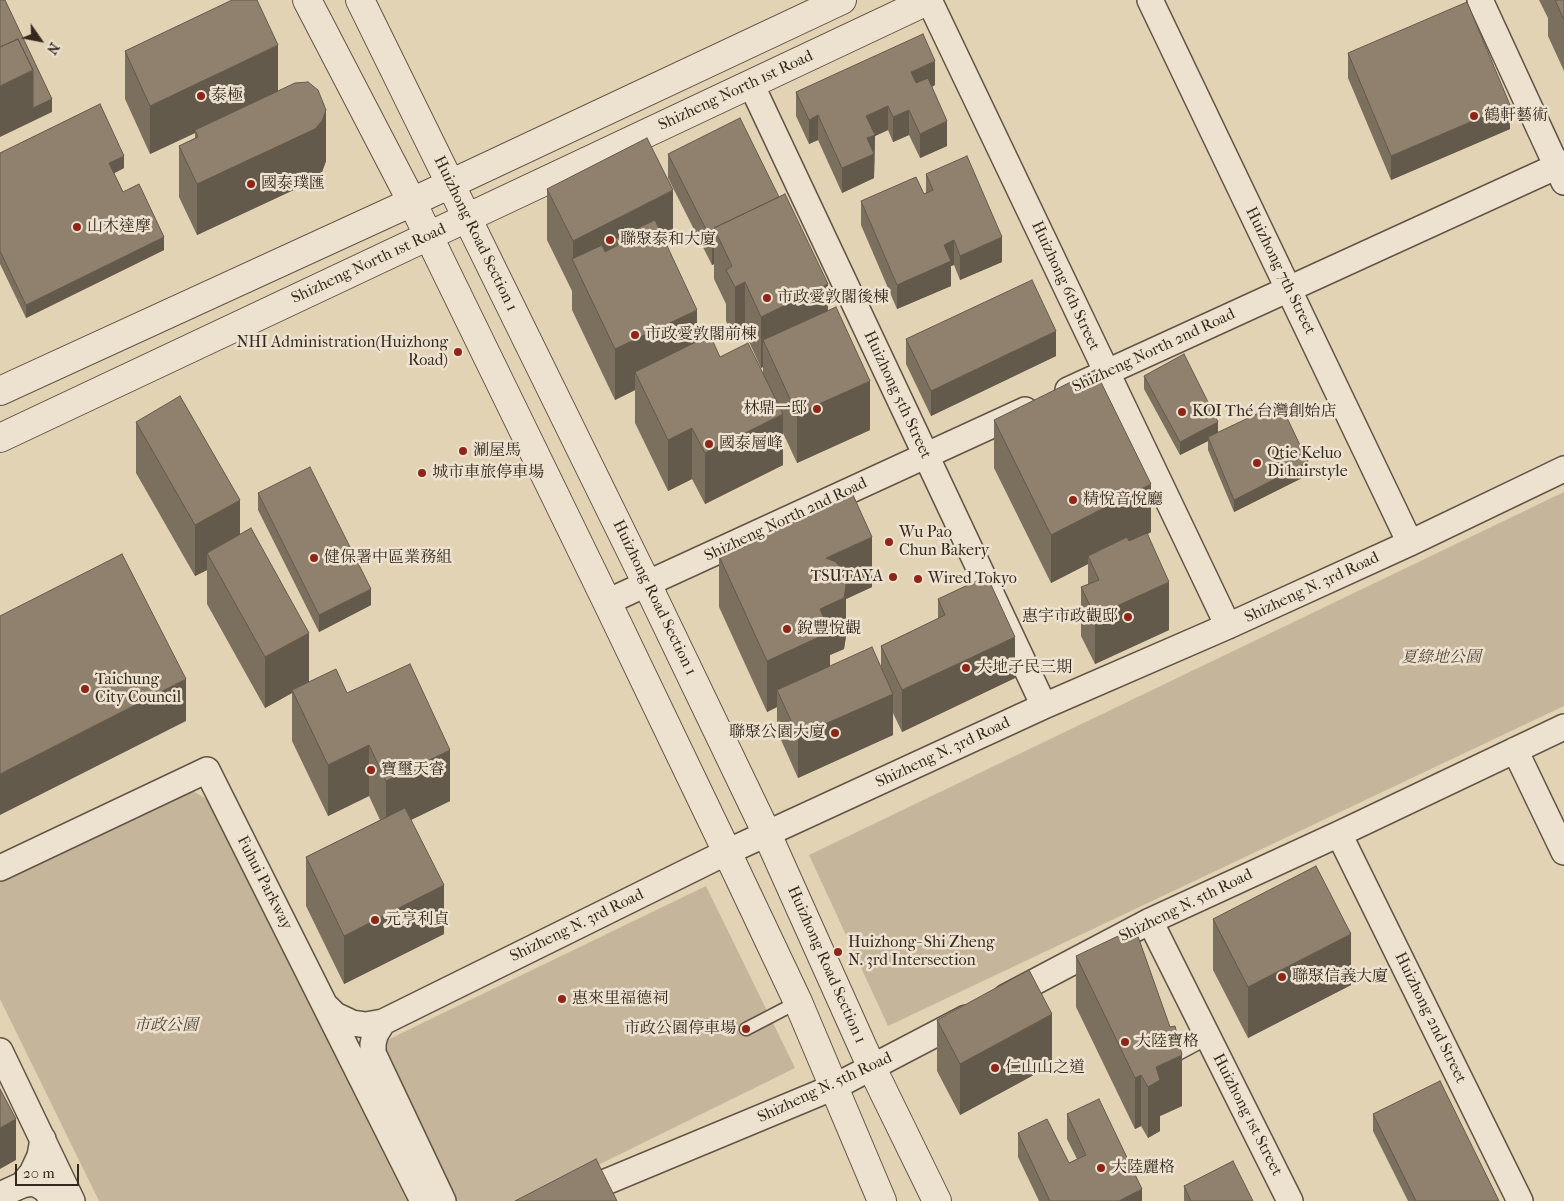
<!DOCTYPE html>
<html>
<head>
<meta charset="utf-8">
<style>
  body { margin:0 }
  #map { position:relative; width:1564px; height:1201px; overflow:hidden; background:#e3d3b5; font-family:"IM FELL French Canon",serif }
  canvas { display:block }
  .north { position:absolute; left:15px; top:15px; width:50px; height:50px; -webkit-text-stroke:4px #ede2cf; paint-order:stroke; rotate:123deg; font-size:14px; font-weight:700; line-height:20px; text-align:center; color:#35291e }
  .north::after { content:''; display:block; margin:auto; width:18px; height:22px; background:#35291e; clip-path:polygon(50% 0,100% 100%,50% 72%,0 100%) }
  .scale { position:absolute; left:15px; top:1164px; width:64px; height:22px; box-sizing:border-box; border:2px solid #35291e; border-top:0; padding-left:6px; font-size:15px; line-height:18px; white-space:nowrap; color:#35291e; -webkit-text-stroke:4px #ede2cf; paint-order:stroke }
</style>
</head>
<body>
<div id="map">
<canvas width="1564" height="1201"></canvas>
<div class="north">N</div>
<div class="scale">20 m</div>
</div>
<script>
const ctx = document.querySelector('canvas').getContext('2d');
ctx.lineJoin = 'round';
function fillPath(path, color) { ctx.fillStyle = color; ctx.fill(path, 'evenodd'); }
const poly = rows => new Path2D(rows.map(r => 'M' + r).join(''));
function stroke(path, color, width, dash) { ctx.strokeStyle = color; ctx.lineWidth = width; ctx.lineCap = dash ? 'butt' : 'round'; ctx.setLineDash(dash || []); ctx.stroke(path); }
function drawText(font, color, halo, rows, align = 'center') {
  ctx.font = font + ' "IM FELL French Canon","Noto Serif TC",serif'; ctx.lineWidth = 5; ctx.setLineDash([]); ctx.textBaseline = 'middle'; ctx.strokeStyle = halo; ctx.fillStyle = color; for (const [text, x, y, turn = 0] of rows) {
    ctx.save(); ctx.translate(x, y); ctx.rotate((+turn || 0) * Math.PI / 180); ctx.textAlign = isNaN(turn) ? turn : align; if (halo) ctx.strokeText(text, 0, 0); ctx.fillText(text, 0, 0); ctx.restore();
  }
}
fillPath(poly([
  [1564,492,1564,706,888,1026,809,855],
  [190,789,208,800,407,1201,99,1201,0,999,0,881],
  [706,886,795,1068,525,1201,455,1201,379,1044]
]), '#c5b69b');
const service = poly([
  [746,1029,798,1002],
  [1167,1060,1208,1038]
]);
const minor = poly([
  [929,0,1228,626],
  [1150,0,1410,543],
  [1480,0,1564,182],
  [751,84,1044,706],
  [1068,390,1564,163],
  [607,602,1025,410],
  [1515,750,1564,852],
  [1339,834,1520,1201],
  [0,868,207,770,423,1201],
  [1150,921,1290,1201],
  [1006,997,1150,921,1339,834,1564,727],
  [327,1007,335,1015,352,1023,366,1025,383,1022,727,852,1044,706,1228,626,1410,543,1564,469],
  [383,1022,375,1035,373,1044,373,1053,443,1201],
  [0,1051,72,1201],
  [22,1185,33,1183,40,1186,46,1190,53,1201],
  [0,1195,22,1185,32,1173,40,1156,43,1139],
  [566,1201,601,1184,834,1087,966,1018]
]);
const tertiary = poly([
  [307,0,412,202,607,602,727,852,798,1002,882,1201],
  [360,0,647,584,767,834,872,1068,937,1201],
  [0,391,412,202,842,0],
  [0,438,929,0]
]);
stroke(service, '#605444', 15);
stroke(minor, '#605444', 28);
stroke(tertiary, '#605444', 30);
stroke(service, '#ede2cf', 12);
stroke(minor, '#ede2cf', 25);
stroke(tertiary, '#ede2cf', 28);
fillPath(poly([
  [1539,0,1564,0,1564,71,1548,36,1548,18],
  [125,51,278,91,326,161,322,172,315,180,197,235,179,197,179,146,195,138,195,133,150,154,125,99],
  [1348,53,1510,129,1391,180,1348,78],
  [935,85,932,87,947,146,920,158,909,135,893,142,888,130,875,136,874,178,842,193,818,140,809,144,796,116,796,92],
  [0,153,124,168,114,173,123,192,164,250,26,318,0,264],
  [668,154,828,310,870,430,797,463,783,433,783,465,705,504,692,479,668,491,635,423,635,390,615,400,572,310,572,291,547,240,547,189,673,241,666,244,697,341,720,357,763,374,763,367,761,368,745,333,735,338,726,321,726,304,714,279,714,264,712,265,668,178],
  [926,174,1002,262,960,280,954,265,951,266,951,286,897,309,861,225,861,201,924,194,926,193],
  [906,339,1056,356,931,416,906,364],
  [1144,376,1218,432,1308,475,1234,512,1208,450,1208,441,1180,455,1144,389],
  [994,420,1151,532,1148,534,1169,630,1095,664,1081,636,1081,587,1088,585,1088,564,1051,583,994,468],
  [136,422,240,535,309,682,347,693,450,801,411,820,444,934,344,984,306,906,306,857,380,820,369,796,328,816,292,741,292,693,265,708,207,604,207,570,195,576,136,473],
  [258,493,371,605,319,632,258,510],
  [719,556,872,587,846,599,846,636,844,649,830,655,830,666,881,667,881,646,938,619,938,599,1015,678,902,732,893,713,893,735,798,778,777,731,777,707,767,712,719,607],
  [1213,919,1351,985,1248,1038,1213,970],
  [1076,956,1182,1106,1160,1116,1160,1131,1148,1138,1141,1126,1135,1129,1076,1007],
  [937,1020,1052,1065,960,1115,937,1071],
  [1067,1114,1142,1201,1039,1201,1018,1157,1018,1133,1069,1163,1077,1159,1067,1139],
  [1373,1114,1499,1201,1408,1201,1373,1131],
  [1184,1186,1253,1201,1184,1201]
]), '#7b6f5e');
fillPath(poly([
  [278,45,278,93,195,130,195,133,150,154,150,106],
  [935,61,935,85,911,96,911,72],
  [33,70,52,99,52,112,0,137,0,86],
  [1510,105,1510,129,1391,180,1391,156],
  [888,106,888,130,875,136,874,178,842,193,842,168,866,116],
  [326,110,326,161,322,172,315,180,197,235,197,184],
  [909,110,909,135,893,142,893,117],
  [818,115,818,140,809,144,809,120],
  [947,121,947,146,920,158,920,134],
  [124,156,124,168,109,176,109,163],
  [673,190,673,241,618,269,618,245,615,239,615,270,573,260,573,241],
  [164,237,164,250,26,318,26,305],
  [1002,237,1002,262,960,280,960,256],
  [714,240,714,264,712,265,712,241],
  [954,240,954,265,951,266,951,286,897,309,897,285,944,245],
  [745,282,745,333,735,338,735,287],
  [828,284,828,335,763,340,763,367,761,368,761,317],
  [697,310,697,361,635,372,635,390,615,400,615,349],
  [1056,331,1056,356,931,416,931,391],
  [870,381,870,430,797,463,797,414],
  [783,414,783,465,705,504,705,453],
  [1218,422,1218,435,1208,437,1208,441,1180,455,1180,442],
  [692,428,692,479,668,491,668,440],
  [1308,462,1308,475,1234,512,1234,500],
  [1151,484,1151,532,1091,563,1088,556,1088,564,1051,583,1051,535],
  [240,500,240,551,207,553,207,570,195,576,195,525],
  [872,537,872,587,846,599,846,636,844,649,830,655,830,683,777,690,777,707,767,712,767,661,820,609,826,558],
  [1169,582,1169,630,1095,664,1095,616],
  [371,589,371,605,319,632,319,615],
  [309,633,309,684,292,690,292,693,265,708,265,657],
  [1015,637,1015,678,902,732,902,690],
  [186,679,186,721,0,815,0,774],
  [893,694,893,735,798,778,798,736],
  [369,745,369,796,328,816,328,765],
  [450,750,450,801,386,832,386,781],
  [444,885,444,934,344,984,344,936],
  [1351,934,1351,985,1248,1038,1248,987],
  [1052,1014,1052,1065,960,1115,960,1064],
  [1182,1055,1182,1106,1160,1116,1160,1131,1148,1138,1148,1087,1156,1067],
  [1141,1075,1141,1126,1135,1129,1135,1078],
  [16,1119,16,1160,0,1169,0,1128],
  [1142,1189,1142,1201,1119,1201]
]), '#645a4c');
const building = poly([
  [0,0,5,0,52,99,33,108,33,70,18,39,0,47,0,0],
  [232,0,257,0,278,45,150,106,125,51,232,0],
  [1555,0,1564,0,1564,20,1555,0],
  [1467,2,1510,105,1391,156,1348,53,1467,2],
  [923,34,935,61,911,72,916,83,928,78,947,121,920,134,909,110,893,117,888,106,866,116,875,135,867,138,874,154,842,168,818,115,809,120,796,92,923,34],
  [18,39,33,70,0,86,0,47,18,39],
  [308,82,318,90,326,110,322,121,315,129,197,184,179,146,198,137,195,130,295,83,308,82],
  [100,104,124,156,109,163,123,192,139,184,164,237,26,305,0,251,0,153,100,104],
  [740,118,779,197,714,228,714,240,712,241,668,154,740,118],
  [647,138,673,190,573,241,547,189,647,138],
  [967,156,1002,237,960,256,954,240,944,245,951,261,897,285,861,201,916,177,924,194,933,190,926,174,967,156],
  [785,194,828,284,761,317,745,282,735,287,726,270,732,266,714,228,785,194],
  [655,220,697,310,615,349,572,259,602,245,605,252,618,245,615,239,655,220],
  [1032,280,1056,331,931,391,906,339,1032,280],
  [836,307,870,381,797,414,763,340,836,307],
  [710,335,720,357,748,343,783,414,705,453,692,428,668,440,635,372,710,335],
  [1184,354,1218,422,1180,442,1144,376,1184,354],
  [1095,370,1151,484,1051,535,994,420,1095,370],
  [180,396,240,500,195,525,136,422,180,396],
  [1280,403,1308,462,1234,500,1208,437,1280,403],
  [310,467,371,589,319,615,258,493,310,467],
  [853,495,872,537,826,558,836,562,843,572,846,585,844,598,820,609,830,632,767,661,719,556,853,495],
  [251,528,309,633,265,657,207,553,251,528],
  [1147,533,1169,582,1095,616,1081,587,1099,580,1088,556,1127,537,1129,541,1147,533],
  [122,554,186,679,0,774,0,616,122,554],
  [987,576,1015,637,902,690,881,646,945,615,938,599,987,576],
  [872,647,893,694,798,736,777,690,872,647],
  [410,664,450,750,386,781,369,745,328,765,292,690,336,669,347,693,410,664],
  [405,808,444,885,344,936,306,857,405,808],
  [1316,866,1351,934,1248,987,1213,919,1316,866],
  [1135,928,1170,1027,1175,1026,1182,1055,1156,1067,1160,1080,1148,1087,1141,1075,1135,1078,1076,956,1135,928],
  [1029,970,1052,1014,960,1064,937,1020,1029,970],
  [1440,1081,1499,1201,1416,1201,1373,1114,1440,1081],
  [0,1089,16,1119,0,1128,0,1089],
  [1099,1099,1142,1189,1119,1201,1050,1201,1018,1133,1047,1119,1069,1163,1086,1155,1067,1114,1099,1099],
  [596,1159,617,1201,515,1201,596,1159],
  [1233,1161,1253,1201,1191,1201,1184,1186,1233,1161]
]);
fillPath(building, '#8f816d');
stroke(building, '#645a4c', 1);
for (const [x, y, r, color] of [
  [201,96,5,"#8f2418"],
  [1474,116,5,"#8f2418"],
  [251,184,5,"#8f2418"],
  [77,227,5,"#8f2418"],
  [610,240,5,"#8f2418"],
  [767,298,5,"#8f2418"],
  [635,335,5,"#8f2418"],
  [458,352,5,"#8f2418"],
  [817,409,5,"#8f2418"],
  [1182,412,5,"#8f2418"],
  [709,444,5,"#8f2418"],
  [463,451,5,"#8f2418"],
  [1257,463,5,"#8f2418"],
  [422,473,5,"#8f2418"],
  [1073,500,5,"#8f2418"],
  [889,542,5,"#8f2418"],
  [314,558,5,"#8f2418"],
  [893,577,5,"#8f2418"],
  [918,579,5,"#8f2418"],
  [1128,617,5,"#8f2418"],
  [787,629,5,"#8f2418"],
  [966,668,5,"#8f2418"],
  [85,689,5,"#8f2418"],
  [835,733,5,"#8f2418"],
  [371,770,5,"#8f2418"],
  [375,920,5,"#8f2418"],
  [838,952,5,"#8f2418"],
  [1282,977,5,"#8f2418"],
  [562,999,5,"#8f2418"],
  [746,1029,5,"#8f2418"],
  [1125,1042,5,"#8f2418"],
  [995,1068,5,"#8f2418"],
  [1101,1168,5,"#8f2418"]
]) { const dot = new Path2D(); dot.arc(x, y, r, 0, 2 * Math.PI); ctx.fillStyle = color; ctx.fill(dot); stroke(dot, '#ede2cf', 2); }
drawText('16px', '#35291e', '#ede2cf', [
  ["Shizheng North 1st Road",736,91,-25],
  ["Huizhong Road Section 1",475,234,64],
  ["Shizheng North 1st Road",369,264,-25],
  ["Huizhong 7th Street",1280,271,64],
  ["Huizhong 6th Street",1065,286,65],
  ["Shizheng North 2nd Road",1154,351,-25],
  ["Huizhong 5th Street",897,395,65],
  ["Shizheng North 2nd Road",786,520,-25],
  ["Shizheng N. 3rd Road",1312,588,-25],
  ["Huizhong Road Section 1",654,598,64],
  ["Shizheng N. 3rd Road",943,753,-25],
  ["Fuhui Parkway",264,883,63],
  ["Shizheng N. 5th Road",1186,906,-26],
  ["Shizheng N. 3rd Road",577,926,-26],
  ["Huizhong Road Section 1",826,965,66],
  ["Huizhong 2nd Street",1430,1018,64],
  ["Shizheng N. 5th Road",825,1088,-25],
  ["Huizhong 1st Street",1247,1115,63]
]);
drawText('16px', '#35291e', '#ede2cf', [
  ["泰極",211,96],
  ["鶴軒藝術",1484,116],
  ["國泰璞匯",261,184],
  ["山木達摩",87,227],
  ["聯聚泰和大廈",620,240],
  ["市政愛敦閣後棟",777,298],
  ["市政愛敦閣前棟",645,335],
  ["NHI Administration(Huizhong",448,343,"right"],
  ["Road)",448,361,"right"],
  ["林鼎一邸",807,409,"right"],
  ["KOI Thé 台灣創始店",1192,412],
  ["國泰層峰",719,444],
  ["涮屋馬",473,451],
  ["Qtie Keluo",1267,454],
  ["Di hairstyle",1267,472],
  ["城市車旅停車場",432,473],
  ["精悅音悅廳",1083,500],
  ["Wu Pao",899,533],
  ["Chun Bakery",899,551],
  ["健保署中區業務組",324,558],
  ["TSUTAYA",883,577,"right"],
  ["Wired Tokyo",928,579],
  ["惠宇市政觀邸",1118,617,"right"],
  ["銳豐悅觀",797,629],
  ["大地子民三期",976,668],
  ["Taichung",95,680],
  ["City Council",95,698],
  ["聯聚公園大廈",825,733,"right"],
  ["寶璽天睿",381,770],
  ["元亨利貞",385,920],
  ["Huizhong- Shi Zheng",848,943],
  ["N. 3rd Intersection",848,961],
  ["聯聚信義大廈",1292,977],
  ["惠來里福德祠",572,999],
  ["市政公園停車場",736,1029,"right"],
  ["大陸寶格",1135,1042],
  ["仁山山之道",1005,1068],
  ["大陸麗格",1111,1168]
], 'left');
drawText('italic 16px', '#524537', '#ede2cf', [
  ["夏綠地公園",1441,658],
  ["市政公園",166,1026]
]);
</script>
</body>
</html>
